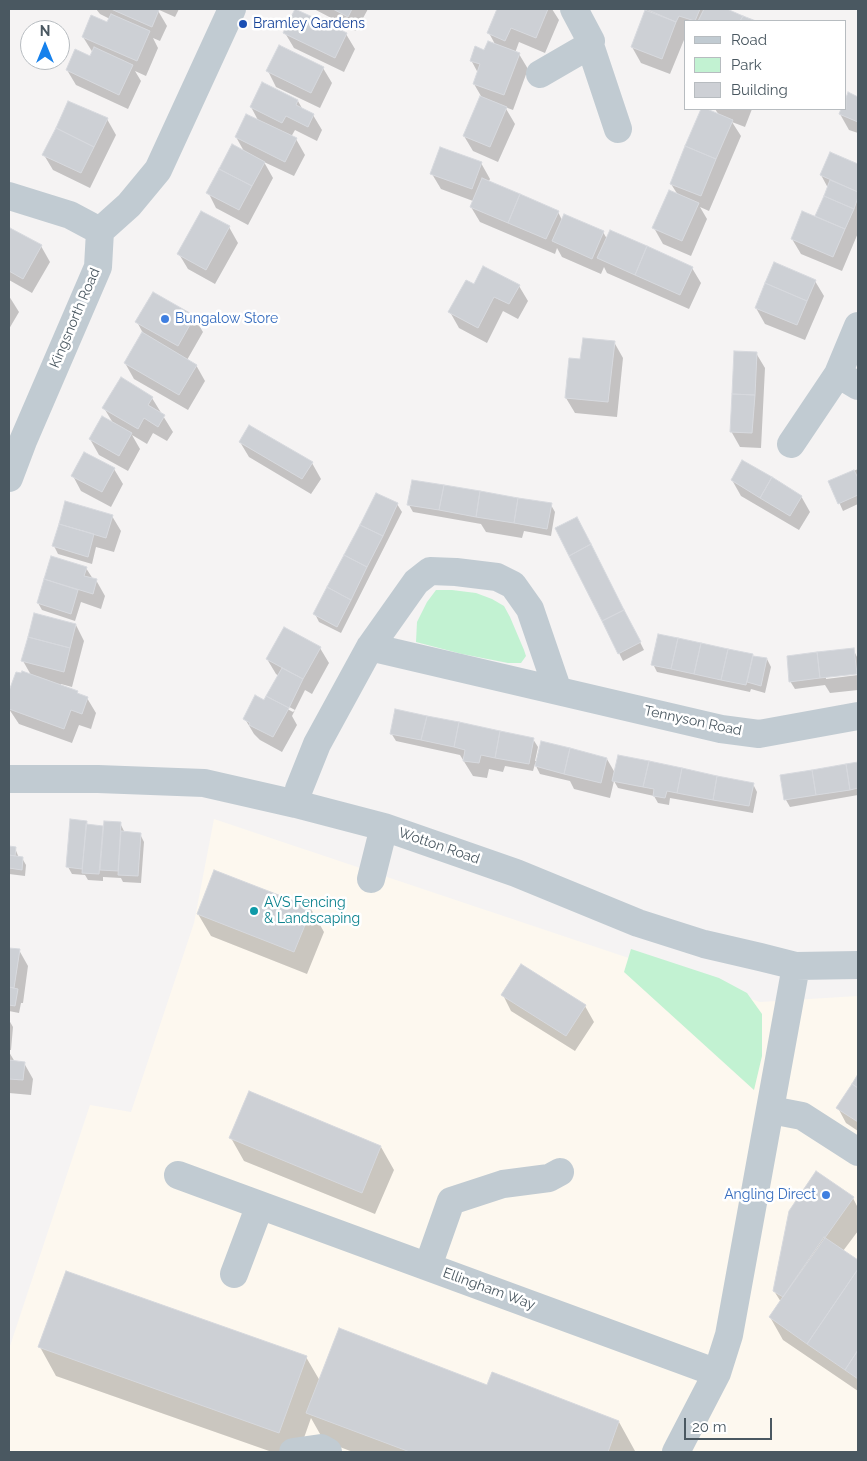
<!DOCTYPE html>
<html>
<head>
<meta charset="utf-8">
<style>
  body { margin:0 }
  #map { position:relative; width:867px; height:1461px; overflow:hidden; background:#f5f3f3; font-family:Raleway,sans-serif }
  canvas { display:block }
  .frame { position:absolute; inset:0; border:10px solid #4a5861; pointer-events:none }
  .legend { position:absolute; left:684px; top:20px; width:162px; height:90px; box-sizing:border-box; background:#fff; border:1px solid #b7bcc0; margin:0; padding:6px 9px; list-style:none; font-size:15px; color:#4a5861 }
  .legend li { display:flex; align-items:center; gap:10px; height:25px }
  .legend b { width:25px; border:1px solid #b7bcc0 }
  .north { position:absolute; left:20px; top:20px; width:50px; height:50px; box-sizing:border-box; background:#fff; border:1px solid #b7bcc0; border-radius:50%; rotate:0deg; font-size:14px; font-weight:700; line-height:20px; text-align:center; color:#4a5861 }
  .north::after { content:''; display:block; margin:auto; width:18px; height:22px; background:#1681ec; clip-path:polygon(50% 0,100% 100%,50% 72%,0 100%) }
  .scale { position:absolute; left:684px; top:1418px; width:88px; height:22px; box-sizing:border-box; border:2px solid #4a5861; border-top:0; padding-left:6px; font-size:15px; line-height:18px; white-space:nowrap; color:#4a5861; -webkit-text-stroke:4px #fff; paint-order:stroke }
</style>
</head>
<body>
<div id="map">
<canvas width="867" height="1461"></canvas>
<div class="frame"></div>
<ul class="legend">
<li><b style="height:6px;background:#c1cbd2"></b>Road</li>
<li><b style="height:14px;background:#c2f2d2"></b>Park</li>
<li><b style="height:14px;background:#cdd0d5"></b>Building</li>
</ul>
<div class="north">N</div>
<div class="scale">20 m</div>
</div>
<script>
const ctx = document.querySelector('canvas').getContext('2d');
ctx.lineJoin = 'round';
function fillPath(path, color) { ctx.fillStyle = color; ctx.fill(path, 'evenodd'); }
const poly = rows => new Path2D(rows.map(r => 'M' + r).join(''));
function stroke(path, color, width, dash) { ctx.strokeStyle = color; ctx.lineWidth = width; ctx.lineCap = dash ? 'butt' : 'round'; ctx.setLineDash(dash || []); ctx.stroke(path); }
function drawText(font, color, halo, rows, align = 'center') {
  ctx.font = font + ' Raleway,sans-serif'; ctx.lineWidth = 5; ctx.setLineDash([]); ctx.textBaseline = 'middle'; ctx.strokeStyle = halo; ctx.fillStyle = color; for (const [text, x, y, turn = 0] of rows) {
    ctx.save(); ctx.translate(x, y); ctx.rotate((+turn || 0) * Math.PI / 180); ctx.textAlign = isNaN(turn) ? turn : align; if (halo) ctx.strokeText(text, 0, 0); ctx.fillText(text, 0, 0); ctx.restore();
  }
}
fillPath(poly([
  [214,819,760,1002,858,996,858,1452,9,1452,9,1349,90,1105,131,1112,194,923]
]), '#fdf8ef');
fillPath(poly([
  [436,590,452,590,476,593,492,599,504,606,510,617,524,650,526,656,521,663,508,663,462,654,416,642,417,622,427,602],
  [631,949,719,978,747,993,762,1014,762,1056,754,1090,624,972]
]), '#c2f2d2');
fillPath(poly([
  [96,9,179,9,175,17,157,9,167,26,160,41,153,38,158,48,146,76,135,71,141,81,128,109,76,85,67,70,90,57,93,53,83,37,108,24,110,19,100,14],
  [314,9,368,9,356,31],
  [498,9,552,9,559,20,545,53,519,42,515,53,519,54,528,69,513,110,505,107,515,124,498,162,473,151,464,136,481,96,474,84,478,73,471,60,496,46,489,33],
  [647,9,724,9,752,21,686,21,686,35,670,74,641,63,632,47],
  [285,33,346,34,355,49,344,72,294,48],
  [323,68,332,83,320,108,276,87,268,71],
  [849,94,858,98,858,133,849,130,840,114,843,109,846,109,846,102],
  [298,101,303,110,313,115,322,130,317,141,295,130,291,137,296,139,305,155,294,176,264,162,273,178,248,225,216,208,208,192,245,153,236,137,259,122,251,107],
  [703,109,719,115,715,109,752,109,745,127,732,122,741,136,709,211,700,207,707,219,691,256,663,244,654,228,678,195,671,184],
  [107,119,116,135,90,188,53,170,44,155],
  [831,154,858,165,858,233,842,271,801,254,792,239,815,218,828,188,821,175],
  [481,163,490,179,488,183,558,212,562,220,603,232,607,239,692,268,701,283,689,309,607,273,604,267,601,274,562,257,557,248,555,254,480,222,471,207,473,201,441,189,432,174],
  [229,227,238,243,215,284,188,269,179,254],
  [11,230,41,246,50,262,32,293,9,280,9,234],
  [815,281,824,296,805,340,765,324,756,308],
  [475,286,519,286,528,301,518,319,503,311,487,343,459,328,450,312],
  [9,296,19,312,9,329],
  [194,317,203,332,187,360,196,365,205,381,188,410,134,379,125,363,143,333,137,322],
  [614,342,623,358,617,417,575,413,566,398,581,361],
  [756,353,765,368,761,448,740,447,731,431],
  [152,398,173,432,167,441,153,433,147,444,132,435,140,449,128,471,99,455,90,439,113,423,104,408],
  [240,442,312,463,321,479,311,494,249,457],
  [114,469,123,484,111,507,81,491,73,476],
  [858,469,858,504,843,511,830,482],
  [732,480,801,496,810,512,799,530,741,496],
  [376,494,397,504,402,512,341,633,319,622,315,614],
  [409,505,551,505,555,512,551,536,524,531,522,538,486,532,481,524,413,512],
  [112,516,121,531,114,552,96,547,92,564,58,554,54,546],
  [52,558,86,568,93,579,96,580,105,596,101,609,81,602,75,621,42,610,38,603],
  [599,561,644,650,623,661,619,653],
  [76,625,84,641,72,687,61,684,61,686,77,692,79,695,87,698,96,713,91,729,79,725,72,743,19,724,9,709,9,694,16,673,31,675,23,661],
  [659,636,767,659,771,667,765,693,751,689,750,692,657,672,653,664],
  [320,648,329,663,312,694,305,690,292,716,297,725,282,752,260,740,254,734,245,719,265,702,279,676,276,674,267,659],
  [272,698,295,710,293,712,272,701],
  [853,649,858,659,858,672,826,676,826,679,858,675,858,690,830,693,825,685,795,689,790,681],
  [391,733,533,739,538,747,535,761,607,759,615,773,753,784,757,792,753,813,670,798,669,805,658,803,654,796,618,788,614,781,610,798,574,789,570,781,540,774,535,764,533,771,505,766,503,772,489,769,487,778,473,776,460,755,396,741],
  [858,763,858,795,790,807,786,800,781,776],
  [86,822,88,825,105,827,120,823,125,833,140,834,144,842,141,883,123,882,121,878,103,877,103,881,88,880,85,875,72,874,68,867],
  [9,843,10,848,15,848,19,858,22,858,26,865,25,876,9,874],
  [311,909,324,932,307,974,211,936,198,914],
  [9,949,19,950,28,966,23,1003,21,1003,19,1013,9,1011],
  [503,995,585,1006,594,1022,575,1051,511,1011],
  [9,1020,13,1027,11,1050,9,1050],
  [9,1052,15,1062,24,1063,33,1079,31,1095,9,1093],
  [858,1076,858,1131,846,1123,838,1108],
  [249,1093,381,1147,394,1170,375,1214,244,1161,231,1138],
  [853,1198,858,1208,858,1231,843,1251,858,1262,858,1391,783,1340,770,1317,781,1302,774,1291],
  [40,1347,306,1357,320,1381,487,1386,619,1422,635,1451,635,1452,353,1452,324,1441,311,1418,299,1452,272,1452,56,1376]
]), '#0003');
const building = poly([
  [111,9,157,9,159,10,152,27,111,9],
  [295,9,347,33,335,58,283,33,295,9],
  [333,9,352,9,348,17,333,9],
  [497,9,548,9,536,38,511,28,505,41,487,33,497,9],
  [646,9,700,9,695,21,679,16,676,22,646,9],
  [704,9,727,9,743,16,740,21,698,21,704,9],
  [645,10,676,22,662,59,631,47,645,10],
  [111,14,150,31,137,61,82,37,91,15,107,22,111,14],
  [743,16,756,21,740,21,743,16],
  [488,41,520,53,504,95,473,84,480,64,470,61,475,46,484,50,488,41],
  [279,45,324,67,311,93,266,71,279,45],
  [94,47,133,65,119,95,66,70,75,49,90,56,94,47],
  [262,82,298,100,296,105,314,114,308,127,286,116,282,123,250,107,262,82],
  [848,92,858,97,858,122,839,114,841,109,846,109,846,98,848,92],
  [480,96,507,107,490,147,463,136,480,96],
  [68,101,108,118,94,147,56,128,68,101],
  [701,109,707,109,733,120,716,159,685,146,701,109],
  [246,114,297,138,285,162,235,137,246,114],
  [56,128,94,147,81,173,42,155,56,128],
  [232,144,265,162,252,186,219,169,232,144],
  [685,146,716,159,701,196,670,184,685,146],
  [440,147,482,162,472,189,430,174,440,147],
  [830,152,858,164,858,192,820,175,830,152],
  [219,169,252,186,239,210,206,193,219,169],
  [482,178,520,194,508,223,470,207,482,178],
  [830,180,858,192,858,197,854,209,824,196,830,180],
  [669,190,699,203,682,241,652,228,669,190],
  [520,194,559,211,546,239,508,223,520,194],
  [824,196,854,209,845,229,815,216,824,196],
  [201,211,230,226,206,270,177,254,201,211],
  [802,211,845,229,833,257,791,239,802,211],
  [564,214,604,231,592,259,552,241,564,214],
  [10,228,42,245,23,279,9,271,9,231,10,228],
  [610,230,647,246,635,275,597,258,610,230],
  [647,246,693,267,680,295,635,275,647,246],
  [774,262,816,280,807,301,765,283,774,262],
  [483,266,520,285,509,304,494,297,478,328,448,312,466,280,474,284,483,266],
  [765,283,807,301,797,325,755,308,765,283],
  [153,292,195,316,178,346,135,322,153,292],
  [142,332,197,365,179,395,124,363,142,332],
  [583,338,615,341,608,402,565,398,569,358,580,359,583,338],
  [734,351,757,352,755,395,732,394,734,351],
  [121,377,153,397,148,405,165,415,158,427,144,418,138,429,102,408,121,377],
  [732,394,755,395,752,433,730,432,732,394],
  [102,416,132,433,119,456,89,439,102,416],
  [249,425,313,462,302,479,239,442,249,425],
  [84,452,115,468,102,492,71,476,84,452],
  [742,460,772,477,760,498,731,480,742,460],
  [854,470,858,478,858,495,838,504,828,481,854,470],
  [772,477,802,496,790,516,760,498,772,477],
  [412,480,444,485,439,510,407,505,412,480],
  [444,485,480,491,476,517,439,510,444,485],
  [480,491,518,498,514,523,476,517,480,491],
  [376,493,398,503,383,536,360,525,376,493],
  [518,498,552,503,547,529,514,523,518,498],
  [65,501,113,515,106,538,59,524,65,501],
  [577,517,591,544,569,556,555,528,577,517],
  [59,524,94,534,88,557,52,546,59,524],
  [360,525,383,536,367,567,344,555,360,525],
  [591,544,624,610,602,621,569,556,591,544],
  [344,555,367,567,351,600,327,587,344,555],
  [51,556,87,567,84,576,97,579,93,594,44,579,51,556],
  [44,579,78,590,71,614,37,603,44,579],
  [327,587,351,600,337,627,313,614,327,587],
  [624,610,641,642,618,654,602,621,624,610],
  [34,613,76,624,70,648,28,637,34,613],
  [284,627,321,647,303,679,266,659,284,627],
  [658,634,678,638,671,669,651,665,658,634],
  [28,637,70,648,64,672,21,661,28,637],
  [678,638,701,643,694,674,671,669,678,638],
  [701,643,728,649,721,680,694,674,701,643],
  [854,648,857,674,820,678,817,652,854,648],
  [728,649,753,654,746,685,721,680,728,649],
  [817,652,820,678,789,682,787,656,817,652],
  [753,656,767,658,761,686,747,682,753,656],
  [282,668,303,679,289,708,266,696,282,668],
  [22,671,78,691,77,693,88,697,82,714,71,710,64,729,9,709,9,691,16,672,21,673,22,671],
  [255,695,264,700,266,696,289,708,273,737,249,725,250,723,243,719,255,695],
  [395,709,427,716,421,740,390,734,395,709],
  [427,716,459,722,454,747,421,740,427,716],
  [459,722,500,731,495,758,481,755,479,763,463,761,465,750,454,747,459,722],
  [500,731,534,738,529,764,495,758,500,731],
  [541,741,570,748,564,774,535,766,541,741],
  [570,748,607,758,601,783,564,774,570,748],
  [618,755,649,761,643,787,612,781,618,755],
  [649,761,682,768,677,793,667,791,665,798,653,796,654,789,643,787,649,761],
  [858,762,858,788,850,790,846,764,858,762],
  [846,764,850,790,816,795,812,770,846,764],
  [682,768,717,776,713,800,677,793,682,768],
  [812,770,816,795,784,800,780,775,812,770],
  [717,776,754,783,749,806,713,800,717,776],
  [70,819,87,821,82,869,66,867,70,819],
  [104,821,121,822,118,871,100,870,104,821],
  [86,824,103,826,99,874,82,873,86,824],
  [121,831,141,833,138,876,118,875,121,831],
  [9,846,16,847,15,856,9,855,9,846],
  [9,855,23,857,22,870,9,868,9,855],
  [214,870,312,908,294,952,197,914,214,870],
  [9,948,20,949,14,988,9,987,9,948],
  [521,964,586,1005,566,1036,501,995,521,964],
  [9,987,18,989,15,1006,9,1005,9,987],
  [9,1060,25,1062,23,1080,9,1079,9,1060],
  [858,1074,858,1088,852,1084,858,1074],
  [852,1084,858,1088,858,1122,836,1108,852,1084],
  [249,1091,381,1146,362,1193,229,1138,249,1091],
  [816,1171,854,1197,783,1297,773,1291,789,1211,816,1171],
  [824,1237,858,1260,858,1269,807,1344,769,1317,824,1237],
  [858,1269,858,1350,845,1370,807,1344,858,1269],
  [66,1271,307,1356,279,1433,38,1347,66,1271],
  [339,1328,487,1385,492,1372,619,1421,608,1452,410,1452,306,1413,339,1328],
  [858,1350,858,1379,845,1370,858,1350]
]);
fillPath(building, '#cdd0d5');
stroke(building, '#d7d9de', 1);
stroke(poly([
  [574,9,591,41,590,45,618,129],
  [540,74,590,45],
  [9,196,70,215,100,231],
  [838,374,858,386],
  [791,444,838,374,858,326],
  [9,478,23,441,98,267,100,231,129,205,158,170,232,9],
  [370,647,721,729,759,734,858,716],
  [9,779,98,779,204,783,296,804,384,827,516,873,638,923,704,944,760,957,796,966,858,965],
  [296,804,299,789,317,744,370,647,416,582,430,571,456,572,497,577,513,585,530,609,558,691],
  [371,879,384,827],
  [771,1110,802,1116,858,1152],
  [178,1175,717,1373],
  [428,1266,451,1201,503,1184,549,1178,560,1172],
  [234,1274,260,1205],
  [293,1452,321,1448,328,1452],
  [676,1452,717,1373,729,1335,796,966]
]), '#c1cbd2', 28);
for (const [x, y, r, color] of [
  [243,24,5,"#1a4fb4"],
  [165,319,5,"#3f7fe0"],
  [254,911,5,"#0f9aa8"],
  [826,1195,5,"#3f7fe0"]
]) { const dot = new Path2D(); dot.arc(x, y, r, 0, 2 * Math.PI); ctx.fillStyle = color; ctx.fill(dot); stroke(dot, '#fff', 2); }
drawText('14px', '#164399', '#fff', [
  ["Bramley Gardens",253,24]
], 'left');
drawText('14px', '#4a5861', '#fff', [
  ["Kingsnorth Road",75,318,-67],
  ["Tennyson Road",693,721,12],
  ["Wotton Road",439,846,19],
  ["Ellingham Way",489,1289,20]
]);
drawText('14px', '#366cbe', '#fff', [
  ["Bungalow Store",175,319],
  ["Angling Direct",816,1195,"right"]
], 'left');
drawText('14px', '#0d838f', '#fff', [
  ["AVS Fencing",264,903],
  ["& Landscaping",264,919]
], 'left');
</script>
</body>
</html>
